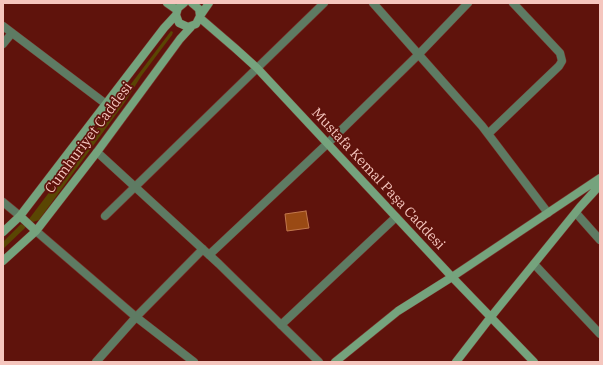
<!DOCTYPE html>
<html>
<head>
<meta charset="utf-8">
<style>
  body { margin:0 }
  #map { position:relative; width:603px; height:365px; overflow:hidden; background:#5f130c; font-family:"IBM Plex Serif",serif }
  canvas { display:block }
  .frame { position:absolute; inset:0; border:4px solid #f5c6be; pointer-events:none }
</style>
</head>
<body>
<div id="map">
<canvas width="603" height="365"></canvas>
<div class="frame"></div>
</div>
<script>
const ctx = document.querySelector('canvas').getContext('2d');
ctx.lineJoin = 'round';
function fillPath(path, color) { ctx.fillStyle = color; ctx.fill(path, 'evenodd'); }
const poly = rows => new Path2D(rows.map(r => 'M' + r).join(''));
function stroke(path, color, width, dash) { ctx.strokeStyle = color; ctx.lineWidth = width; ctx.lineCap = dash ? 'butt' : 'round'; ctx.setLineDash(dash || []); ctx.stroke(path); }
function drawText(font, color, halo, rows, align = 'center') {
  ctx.font = font + ' "IBM Plex Serif",serif'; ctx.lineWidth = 3.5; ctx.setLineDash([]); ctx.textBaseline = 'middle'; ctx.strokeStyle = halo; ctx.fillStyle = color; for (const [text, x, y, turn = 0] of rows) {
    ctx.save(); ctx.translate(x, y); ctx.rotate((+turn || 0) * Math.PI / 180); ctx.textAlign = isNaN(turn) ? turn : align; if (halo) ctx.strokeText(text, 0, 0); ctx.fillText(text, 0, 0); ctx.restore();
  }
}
fillPath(poly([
  [171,31,173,32,172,35,142,75,125,102,39,220,33,222,30,221,29,219],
  [21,224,25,226,25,228,3,249,3,242]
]), '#5a4603');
const building = poly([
  [306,211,309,228,287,231,285,214,306,211]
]);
fillPath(building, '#9a4a14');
stroke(building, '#c2784d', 1);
const street = poly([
  [373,3,482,126,548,213],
  [3,26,106,104],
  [3,44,12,33],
  [488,134,559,66,562,61,560,53,513,3],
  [97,152,219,264,319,362],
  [3,202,20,216],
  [576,213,600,240],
  [105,216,324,3],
  [36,231,136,317,194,362],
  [209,255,328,143,418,55,468,3],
  [534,264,600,334],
  [281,325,396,217],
  [96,362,136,317,203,249]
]);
const secondary = poly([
  [167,3,177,10],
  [184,3,178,8,176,15,179,23,188,27,196,24,200,16,199,9,192,3],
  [200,16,209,3],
  [200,18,236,49,257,68,452,277,534,362],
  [20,216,36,231],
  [3,232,20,216,164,28,176,15],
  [3,261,36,231,97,152,180,39,191,27],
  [335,362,398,311,452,277,600,178],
  [456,362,490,318,580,207,600,185]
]);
stroke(street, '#7a332c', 9);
stroke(secondary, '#7a332c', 9);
stroke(street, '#5e7b63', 8);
stroke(secondary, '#75a37d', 8);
drawText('14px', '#f5c6be', '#5f130c', [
  ["Cumhuriyet Caddesi",89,138,-53],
  ["Mustafa Kemal Paşa Caddesi",378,179,47]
]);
</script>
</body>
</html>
